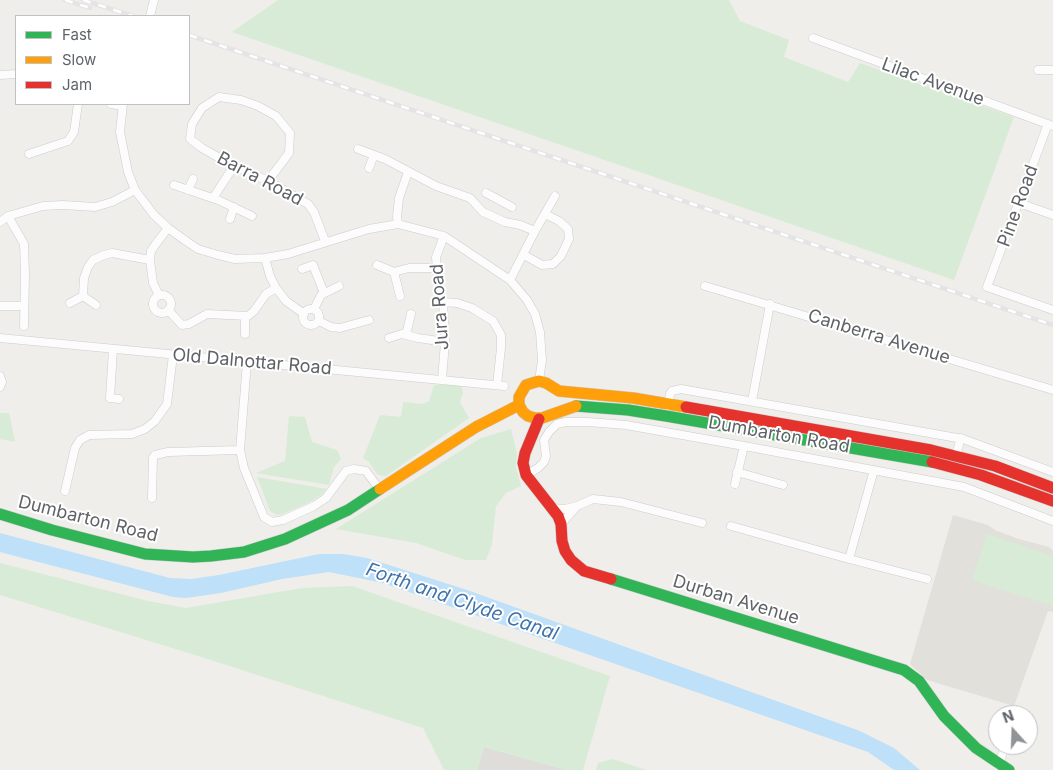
<!DOCTYPE html>
<html>
<head>
<meta charset="utf-8">
<style>
  body { margin:0 }
  #map { position:relative; width:1053px; height:770px; overflow:hidden; background:#efeeea; font-family:Inter,sans-serif }
  canvas { display:block }
  .legend { position:absolute; left:15px; top:15px; width:175px; height:90px; box-sizing:border-box; background:#fff; border:1px solid #bfc1c3; margin:0; padding:6px 9px; list-style:none; font-size:15px; color:#5f6368 }
  .legend li { display:flex; align-items:center; gap:10px; height:25px }
  .legend b { width:25px; border:1px solid #bfc1c3 }
  .north { position:absolute; left:988px; top:705px; width:50px; height:50px; box-sizing:border-box; background:#fff; border:1px solid #bfc1c3; border-radius:50%; rotate:340deg; font-size:14px; font-weight:700; line-height:20px; text-align:center; color:#5f6368 }
  .north::after { content:''; display:block; margin:auto; width:18px; height:22px; background:#919496; clip-path:polygon(50% 0,100% 100%,50% 72%,0 100%) }
</style>
</head>
<body>
<div id="map">
<canvas width="1053" height="770"></canvas>
<ul class="legend">
<li><b style="height:6px;background:#30b455"></b>Fast</li>
<li><b style="height:6px;background:#ff9f0a"></b>Slow</li>
<li><b style="height:6px;background:#e5322d"></b>Jam</li>
</ul>
<div class="north">N</div>
</div>
<script>
const ctx = document.querySelector('canvas').getContext('2d');
ctx.lineJoin = 'round';
function fillPath(path, color) { ctx.fillStyle = color; ctx.fill(path, 'evenodd'); }
const poly = rows => new Path2D(rows.map(r => 'M' + r).join(''));
function stroke(path, color, width, dash) { ctx.strokeStyle = color; ctx.lineWidth = width; ctx.lineCap = dash ? 'butt' : 'round'; ctx.setLineDash(dash || []); ctx.stroke(path); }
function drawText(font, color, halo, rows, align = 'center') {
  ctx.font = font + ' Inter,sans-serif'; ctx.lineWidth = 4; ctx.setLineDash([]); ctx.textBaseline = 'middle'; ctx.strokeStyle = halo; ctx.fillStyle = color; for (const [text, x, y, turn = 0] of rows) {
    ctx.save(); ctx.translate(x, y); ctx.rotate((+turn || 0) * Math.PI / 180); ctx.textAlign = isNaN(turn) ? turn : align; if (halo) ctx.strokeText(text, 0, 0); ctx.fillText(text, 0, 0); ctx.restore();
  }
}
fillPath(poly([
  [484,747,567,770,477,770]
]), '#dfddda');
fillPath(poly([
  [953,515,988,525,995,530,1019,539,1049,547,1053,551,1053,612,1048,611,1014,706,927,680,910,664]
]), '#e2e0da');
fillPath(poly([
  [278,0,729,0,740,21,789,40,784,57,848,82,860,63,1014,117,954,280,232,32],
  [461,384,463,393,460,402,469,418,386,476,381,476,377,474,369,462,363,458,380,415,401,417,403,402,423,404,429,401,434,385],
  [0,413,9,413,15,442,0,439],
  [289,416,305,417,312,442,337,450,341,459,334,467,329,485,256,473,285,461],
  [511,429,517,454,516,467,521,486,506,493,496,506,492,544,486,560,465,560,416,543,336,529,481,438],
  [257,477,327,489,321,495,308,503,283,514,277,515,270,511],
  [987,534,1053,556,1053,606,972,580],
  [0,563,148,601,186,608,302,588,352,586,610,676,583,770,567,770,484,747,477,770,444,770,423,728,195,655,0,595],
  [613,759,646,770,596,770,598,763]
]), '#d8ebd6');
fillPath(poly([
  [0,533,170,578,191,579,219,575,319,554,343,554,367,558,467,590,860,731,894,748,920,770,894,770,868,752,383,583,329,572,282,579,221,593,186,598,173,597,0,552]
]), '#bfe0f9');
const street = poly([
  [150,16,154,0],
  [813,38,1053,126],
  [1038,70,1053,70],
  [0,75,16,74],
  [111,104,122,106],
  [123,104,120,132,128,172,135,190,154,215,168,228,186,241,198,249,218,255,235,259,265,258,288,254,369,229,398,224,444,236,510,280,527,300,535,314,540,332,542,360,539,381],
  [1048,124,987,287,1053,310],
  [358,149,385,159,436,186,470,198,483,212,505,222,520,225,535,231],
  [29,154,68,141,74,132,78,104],
  [369,168,374,155],
  [268,181,289,153,290,133,276,116,258,106,241,100,219,97,202,108,192,124,190,139,202,148,230,164,268,181,308,204,314,212,325,241],
  [174,185,218,200,252,216],
  [188,190,193,179],
  [486,193,512,207],
  [213,198,234,166],
  [1019,203,1053,215],
  [8,216,24,244,25,274,24,326],
  [230,219,234,207],
  [0,222,8,216,43,206,63,205,95,207,112,202,135,190],
  [398,224,397,217,399,198,408,172],
  [524,255,542,265,553,264,561,256,569,239,568,229,559,221,545,214],
  [265,258,270,276,276,288,286,301,304,314],
  [377,265,394,272,409,268,437,268],
  [302,269,313,265,324,293],
  [394,272,400,296],
  [510,280,535,231,555,196],
  [705,286,1053,390],
  [159,295,153,283,150,260,151,251,155,245,168,228],
  '153 304a9 9 0 1 1 18 0a9 9 0 1 1-18 0Z',
  [83,296,84,278,88,267,93,260,104,255,112,253,150,260],
  [443,302,457,303,472,308,493,321,501,335,501,348,497,385],
  [70,303,83,296,96,305],
  [0,306,24,306],
  '303 317a8 8 0 1 1 16 0a8 8 0 1 1-16 0Z',
  [314,309,321,295,339,286],
  [168,310,182,325,189,324,207,314,248,316,254,311,266,294,276,288],
  [319,321,331,327,340,328,369,320],
  [245,334,245,316],
  [406,335,411,314],
  [0,338,504,386],
  [389,338,402,334,418,338,445,342],
  [113,349,110,398,119,399],
  [247,362,240,450,244,468,264,517,272,522,283,520,314,506,326,498,346,471,354,469,366,471,380,490],
  [0,376,2,382,0,387],
  [442,380,445,342,444,320,443,302,438,282,436,257,444,236],
  [752,401,770,304],
  [668,406,670,394,672,391,681,389,963,439,1053,472],
  [956,455,961,438],
  [737,472,783,485],
  [526,475,538,468,544,462,546,456,544,440,549,432,557,424,566,422,588,422,626,425,744,446,964,487,1053,521],
  [735,484,744,446],
  [65,491,75,448,80,440,89,435,132,434,145,429,155,421,167,404,173,355],
  [152,498,153,458,155,455,168,452,240,450],
  [552,508,565,509,577,506],
  [561,524,577,506,593,499,621,502,702,523],
  [731,526,849,559,927,579],
  [849,559,874,470],
  [1014,715,1015,711],
  [999,765,1005,745]
]);
const fast = poly([
  [576,406,628,410,666,416,932,462],
  [0,514,52,530,145,554,193,557,211,556,244,552,285,539,348,510,380,489],
  [611,579,904,670,919,681,944,716,976,748,1009,770]
]);
const slow = poly([
  [576,406,542,418,535,418,528,416,523,412,519,405,519,397,526,385,539,381,546,383,559,391,633,398,686,407],
  [380,489,476,427,519,405]
]);
const jam = poly([
  [686,407,931,450,995,466,1053,488],
  [539,419,525,453,523,463,526,475,558,516,561,524,562,541,565,551,571,560,584,571,611,579],
  [932,462,981,475,1053,501]
]);
stroke(street, '#cbcccc', 9);
stroke(fast, '#cacacb', 12);
stroke(slow, '#cacacb', 12);
stroke(jam, '#cacacb', 12);
stroke(street, '#fdfcfc', 8);
stroke(fast, '#30b455', 11);
stroke(slow, '#ff9f0a', 11);
stroke(jam, '#e5322d', 11);
const rail = poly([
  [65,0,90,8],
  [83,0,133,16],
  [189,35,1053,325]
]);
stroke(rail, '#e4e4e4', 4.5);
stroke(rail, '#fff', 2.5, [8]);
drawText('18px', '#5f6368', '#fff', [
  ["Lilac Avenue",933,82,20],
  ["Barra Road",260,179,28],
  ["Pine Road",1018,206,-70],
  ["Jura Road",440,307,-94],
  ["Canberra Avenue",879,337,17],
  ["Old Dalnottar Road",252,362,5],
  ["Dumbarton Road",779,435,10],
  ["Dumbarton Road",88,519,14],
  ["Durban Avenue",736,600,17]
]);
drawText('italic 19px', '#4174aa', '#fff', [
  ["Forth and Clyde Canal",462,602,19]
]);
</script>
</body>
</html>
